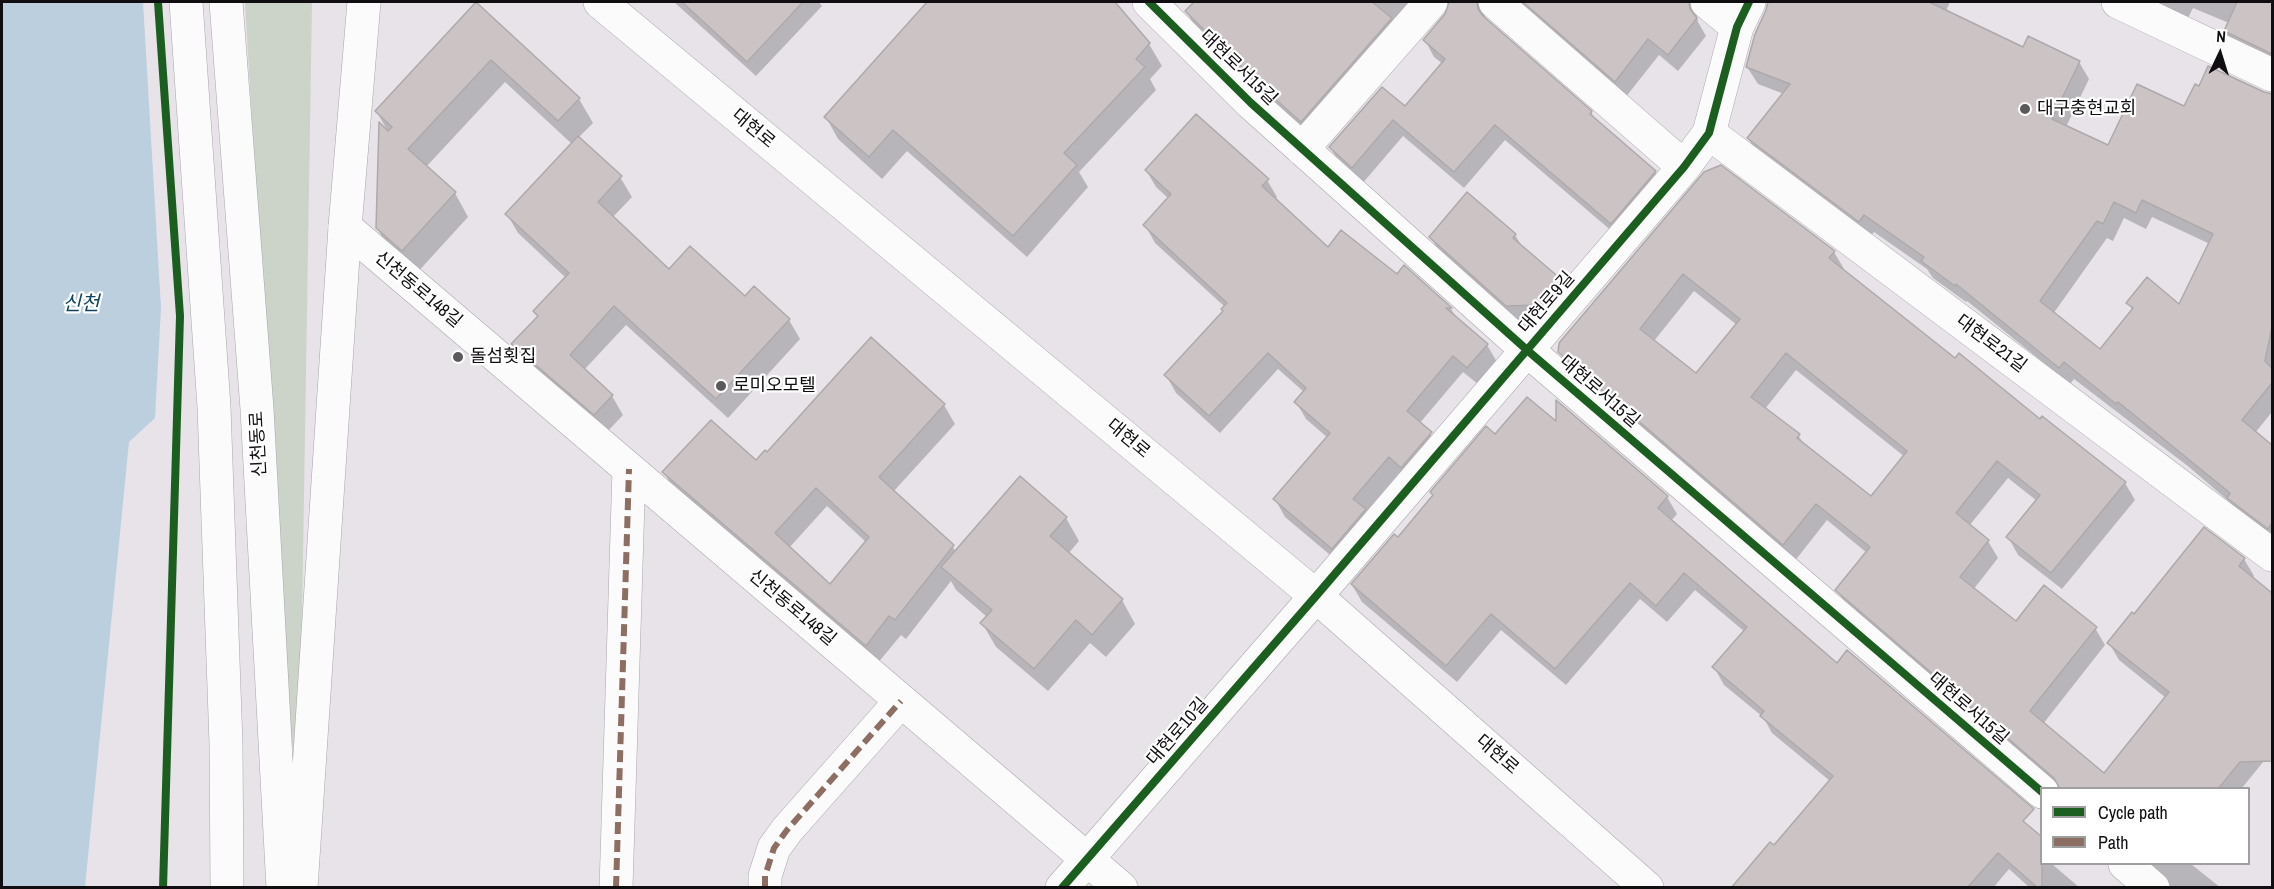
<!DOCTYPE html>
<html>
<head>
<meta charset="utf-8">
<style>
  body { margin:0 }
  #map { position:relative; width:2274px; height:889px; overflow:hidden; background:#e7e3e9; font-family:"Archivo Narrow",sans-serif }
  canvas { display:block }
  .frame { position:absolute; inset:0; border:3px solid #110e12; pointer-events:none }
  .legend { position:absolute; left:2040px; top:787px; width:210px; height:78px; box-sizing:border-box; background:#fff; border:2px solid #a09fa0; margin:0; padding:8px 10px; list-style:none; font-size:18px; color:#110e12 }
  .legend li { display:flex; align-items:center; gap:12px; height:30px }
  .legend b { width:30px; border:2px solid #a09fa0 }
  .north { position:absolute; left:2190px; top:24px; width:60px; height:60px; -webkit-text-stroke:4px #fff; paint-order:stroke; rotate:4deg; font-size:16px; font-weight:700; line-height:24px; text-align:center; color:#110e12 }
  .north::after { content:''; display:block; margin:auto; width:21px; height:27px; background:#110e12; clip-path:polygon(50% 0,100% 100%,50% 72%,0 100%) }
</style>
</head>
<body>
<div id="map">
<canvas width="2274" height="889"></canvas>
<div class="frame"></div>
<ul class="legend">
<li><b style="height:8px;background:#1b5e20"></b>Cycle path</li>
<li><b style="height:8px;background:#8d6e63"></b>Path</li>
</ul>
<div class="north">N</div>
</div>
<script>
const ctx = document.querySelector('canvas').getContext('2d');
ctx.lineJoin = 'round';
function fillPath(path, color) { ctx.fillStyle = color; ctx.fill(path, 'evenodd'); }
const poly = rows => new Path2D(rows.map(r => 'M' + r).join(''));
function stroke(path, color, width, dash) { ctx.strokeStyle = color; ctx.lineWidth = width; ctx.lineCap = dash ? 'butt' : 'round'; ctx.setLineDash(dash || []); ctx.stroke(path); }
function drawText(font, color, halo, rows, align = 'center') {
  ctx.font = font + ' "Archivo Narrow","Noto Sans KR",sans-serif'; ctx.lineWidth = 4.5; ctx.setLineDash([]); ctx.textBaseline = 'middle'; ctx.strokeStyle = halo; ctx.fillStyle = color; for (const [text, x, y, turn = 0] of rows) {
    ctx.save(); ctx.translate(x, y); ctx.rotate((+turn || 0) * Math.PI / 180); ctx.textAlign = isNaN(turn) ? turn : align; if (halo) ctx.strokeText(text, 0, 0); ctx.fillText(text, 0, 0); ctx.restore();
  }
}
fillPath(poly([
  [245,2,312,2,300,740,289,748]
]), '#ccd3c9');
fillPath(poly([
  [2,2,143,2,161,308,155,418,129,442,85,887,2,887]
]), '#bccfde');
fillPath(poly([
  [674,2,819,2,822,6,756,76],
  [929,2,1101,2,1149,44,1162,66,1150,79,1156,90,1079,172,1088,187,1027,257,907,151,882,179,838,139,826,117],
  [1196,2,1433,2,1311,138,1196,28,1186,11],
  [1448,2,1497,2,1490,6,1485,16,1486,21,1591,112,1596,121,1655,172,1665,188,1621,239,1505,140,1464,188,1403,136,1362,184,1340,164,1330,147,1405,108,1443,64,1434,57,1425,40,1446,15,1451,3],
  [1512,2,1709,2,1701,7,1697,16,1698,22,1706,36,1678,71,1659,55,1625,98],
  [1768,2,1950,2,1946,11,2023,49,2079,62,2089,79,2066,127,2108,147,2185,108,2260,108,2272,114,2272,412,2255,433,2272,447,2272,541,2238,515,2231,503,2189,467,2074,379,2070,384,1967,301,1966,302,1933,278,1927,269,1874,232,1869,238,1758,155,1748,138,1784,94,1758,84,1747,67,1768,10],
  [2152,217,2210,244,2180,306,2128,303,2133,311,2100,351,2053,314,2107,238,2113,241,2124,218,2146,229],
  [2137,2,2272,2,2272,65,2235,48,2225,31,2229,23,2193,8,2185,24],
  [476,4,579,99,593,123,578,138,620,177,632,197,612,218,669,271,745,298,789,320,800,339,728,418,626,325,584,370,612,396,623,415,606,433,524,364,513,344,538,318,535,312,566,278,518,233,507,214,572,144,505,82,426,167,455,193,468,217,416,274,391,252,377,228,388,132,377,112],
  [1146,170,1267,180,1277,197,1275,200,1328,249,1398,276,1404,268,1451,309,1457,319,1487,345,1497,362,1478,384,1463,372,1419,424,1430,433,1440,451,1412,484,1399,473,1366,512,1374,527,1342,565,1285,517,1275,499,1328,438,1306,419,1296,402,1304,392,1278,369,1220,433,1176,393,1166,375,1224,312,1225,307,1155,243,1145,225,1169,199,1156,187],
  [1704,173,1834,252,1844,269,1843,271,1955,360,2125,483,2135,500,2062,589,2018,555,2008,537,2037,501,2008,478,1969,526,1988,541,1998,558,1973,590,2016,624,2095,628,2105,645,2043,724,2104,775,2166,698,2119,660,2109,643,2135,616,2244,559,2254,576,2252,579,2272,595,2272,751,2242,788,2058,788,1847,607,1837,590,1867,553,1827,520,1794,562,1570,370,1560,352],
  [1694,291,1737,325,1696,375,1654,341],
  [1796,370,1905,457,1871,498,1805,446,1798,435,1765,409],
  [1515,235,1523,248,1561,281,1571,297,1550,321,1517,322,1440,253,1431,237],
  [944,405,955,424,893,492,952,546,956,552,1066,518,1079,541,1068,554,1122,600,1135,624,1106,657,1090,643,1048,691,996,647,982,623,987,617,956,590,951,581,906,639,901,635,877,664,675,492,664,472,756,462,767,455],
  [827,506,867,543,830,586,789,548],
  [1557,424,1667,497,1677,514,1671,521,2042,864,2052,864,2080,888,2030,888,2009,869,1993,888,1733,888,1774,847,1830,781,1772,733,1763,717,1724,685,1714,667,1745,632,1695,590,1667,622,1640,599,1566,685,1501,630,1457,682,1362,602,1352,585,1398,539,1434,497,1431,493,1496,436],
  [2141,864,2191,864,2221,888,2172,888,2149,867]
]), '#0003');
const building = poly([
  [476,2,580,98,558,121,491,60,408,149,456,192,402,251,376,228,379,122,388,131,392,127,375,111,476,2],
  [682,2,803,2,747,62,682,2],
  [927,2,1115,2,1150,43,1136,59,1145,67,1064,153,1077,165,1013,236,893,130,869,157,824,117,927,2],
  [1194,2,1372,2,1392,18,1301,122,1264,89,1185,11,1194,2],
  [1449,2,1477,2,1478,9,1483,16,1592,111,1590,114,1656,171,1611,224,1495,125,1454,172,1393,120,1352,168,1329,147,1382,87,1405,106,1445,59,1423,40,1445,14,1449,2],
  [1523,2,1689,2,1690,9,1697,18,1668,55,1648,39,1615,82,1523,2],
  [1768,2,1929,2,2023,47,2028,36,2080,61,2052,119,2108,145,2137,84,2184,106,2195,84,2199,86,2208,66,2264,92,2272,94,2272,327,2265,361,2272,368,2272,383,2242,420,2272,445,2272,523,2268,529,2227,498,2230,493,2118,402,2116,404,2064,362,2059,368,1956,284,1955,286,1921,261,1924,257,1864,215,1859,222,1747,138,1790,84,1746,67,1755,34,1766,10,1768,2],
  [2142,200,2213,234,2179,304,2147,277,2126,303,2133,308,2100,349,2040,301,2097,221,2103,224,2114,202,2136,213,2142,200],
  [2237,2,2272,2,2272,54,2224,31,2237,2],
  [1196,114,1269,179,1262,186,1328,247,1341,230,1397,274,1404,265,1452,308,1446,308,1488,344,1467,368,1453,356,1407,411,1432,432,1401,468,1389,457,1353,499,1366,509,1332,549,1273,499,1330,433,1294,402,1306,388,1268,353,1209,416,1164,375,1223,311,1221,309,1227,303,1143,225,1171,194,1145,170,1196,114],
  [578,136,622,176,598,202,669,269,690,246,745,296,754,286,790,319,716,399,614,306,570,355,613,395,594,415,511,344,538,316,533,311,569,273,505,214,578,136],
  [1721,165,1835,251,1829,258,1955,358,1959,353,2040,419,2042,416,2126,482,2051,573,2006,537,2040,495,1997,461,1956,513,1989,540,1960,577,2016,621,2044,585,2097,627,2030,711,2104,773,2169,692,2107,643,2132,612,2134,614,2204,527,2245,558,2239,566,2272,593,2272,761,2240,762,2218,789,2060,789,2054,778,1835,590,1870,547,1816,504,1783,545,1558,352,1559,343,1704,172,1721,165],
  [1683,274,1740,319,1696,373,1640,329,1683,274],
  [1786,353,1907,451,1871,496,1797,438,1800,434,1751,397,1786,353],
  [1467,192,1516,234,1513,238,1562,280,1541,305,1506,306,1429,237,1467,192],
  [871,337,945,404,879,477,954,545,895,620,889,616,866,646,662,472,711,420,756,460,765,450,767,452,871,337],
  [816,488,869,537,830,584,775,533,816,488],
  [1527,397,1556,421,1556,400,1668,496,1658,508,1837,663,1847,650,2034,809,2023,821,2042,837,2042,888,2038,888,1998,853,1967,888,1731,888,1770,842,1774,845,1833,776,1760,716,1764,711,1712,667,1747,627,1684,573,1656,606,1630,583,1555,669,1491,614,1446,666,1351,584,1394,534,1398,537,1433,495,1430,492,1486,426,1495,434,1527,397],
  [1020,476,1067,517,1050,536,1123,599,1092,635,1076,620,1034,669,980,623,992,610,941,567,1020,476]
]);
fillPath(building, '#ccc3c4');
stroke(building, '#ada9ab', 1.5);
const minor = poly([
  [1149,2,1251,103,1527,350,2042,792],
  [1495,2,1684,167],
  [1707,2,1737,27],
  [2118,2,2272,75],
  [1709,133,2272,555],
  [1302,149,1431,2],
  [345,227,1121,888],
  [2125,864,2153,888],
  [616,888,629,469],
  [765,888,765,876,774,848,787,830,901,701],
  [1062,888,1316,596,1684,167,1709,133,1737,27,1749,2]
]);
const major = poly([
  [186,2,214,407,226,744,227,888],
  [226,2,257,409,283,888],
  [600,2,1316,596,1647,888],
  [301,888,345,227,364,2]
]);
stroke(minor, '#a9a6ab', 34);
stroke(major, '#a9a6ab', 34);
stroke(minor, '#fbfbfc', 33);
stroke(major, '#fbfbfc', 33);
stroke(poly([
  [616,888,629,469],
  [765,888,765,876,774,848,787,830,901,701]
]), '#8d6e63', 6, [12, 6]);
stroke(poly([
  [158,2,180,316,163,888],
  [1149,2,1251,103,1527,350,2042,792],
  [1062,888,1316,596,1684,167,1709,133,1737,27,1749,2]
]), '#1b5e20', 8);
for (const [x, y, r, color] of [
  [2025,109,6,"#5c595d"],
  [458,357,6,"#5c595d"],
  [721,386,6,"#5c595d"]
]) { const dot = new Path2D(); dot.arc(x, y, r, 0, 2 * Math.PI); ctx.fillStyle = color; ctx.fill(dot); stroke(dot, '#fff', 2); }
drawText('18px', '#110e12', '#fff', [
  ["대현로서15길",1238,68,44],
  ["대현로",753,129,40],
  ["신천동로148길",418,290,40],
  ["대현로9길",1547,303,-49],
  ["대현로21길",1991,344,37],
  ["대현로서15길",1599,392,41],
  ["대현로",1128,439,40],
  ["신천동로",259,444,-93],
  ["신천동로148길",792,608,40],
  ["대현로서15길",1968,709,41],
  ["대현로10길",1178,732,-49],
  ["대현로",1497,755,41]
]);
drawText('18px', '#110e12', '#fff', [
  ["대구충현교회",2037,109],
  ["돌섬횟집",470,357],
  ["로미오모텔",733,386]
], 'left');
drawText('italic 20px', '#0e445f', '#fff', [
  ["신천",81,305]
]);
</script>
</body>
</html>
